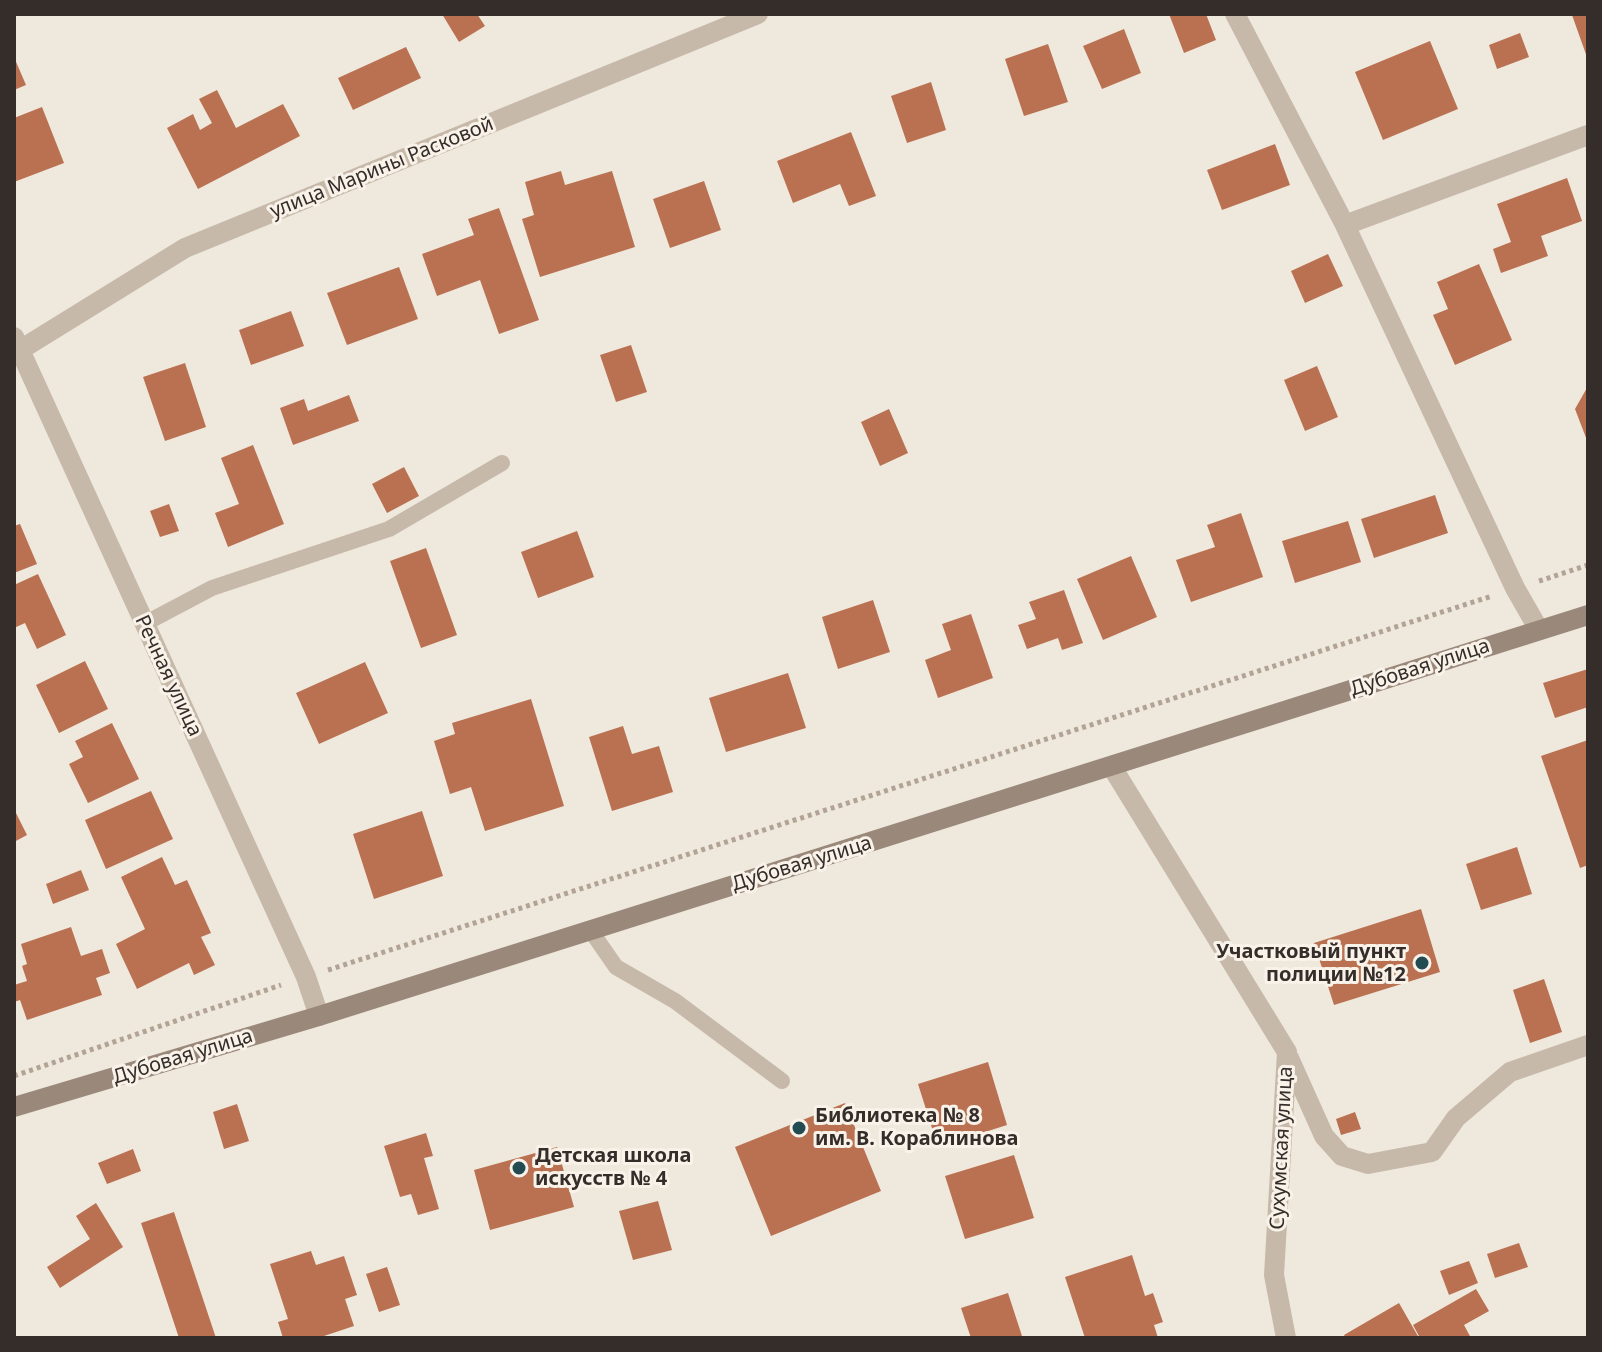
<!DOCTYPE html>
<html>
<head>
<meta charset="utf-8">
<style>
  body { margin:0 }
  #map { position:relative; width:1602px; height:1352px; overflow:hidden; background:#efe8dd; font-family:"Noto Sans",sans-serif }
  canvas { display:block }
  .frame { position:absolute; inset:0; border:16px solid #352d29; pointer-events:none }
</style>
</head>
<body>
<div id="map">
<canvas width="1602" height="1352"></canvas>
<div class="frame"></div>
</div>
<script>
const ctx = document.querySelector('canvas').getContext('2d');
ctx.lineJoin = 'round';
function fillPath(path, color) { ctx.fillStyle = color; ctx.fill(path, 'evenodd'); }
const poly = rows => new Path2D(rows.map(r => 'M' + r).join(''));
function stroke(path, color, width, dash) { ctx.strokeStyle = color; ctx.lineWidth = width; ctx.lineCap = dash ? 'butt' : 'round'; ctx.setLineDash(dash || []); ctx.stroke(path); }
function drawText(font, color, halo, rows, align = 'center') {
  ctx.font = font + ' "Noto Sans",sans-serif'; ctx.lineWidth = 6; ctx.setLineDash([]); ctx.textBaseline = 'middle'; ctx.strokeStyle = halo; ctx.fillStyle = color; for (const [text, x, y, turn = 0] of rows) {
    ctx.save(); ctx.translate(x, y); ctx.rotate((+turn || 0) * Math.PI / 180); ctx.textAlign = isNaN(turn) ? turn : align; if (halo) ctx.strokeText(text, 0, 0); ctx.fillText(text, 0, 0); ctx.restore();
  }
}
fillPath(poly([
  [442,14,477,14,485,26,459,42],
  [1169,14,1206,14,1216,40,1184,53],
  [1588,14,1588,60,1572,15],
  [1124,29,1141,73,1102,89,1083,46],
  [1520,33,1529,57,1497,69,1489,45],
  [1430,41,1458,109,1383,140,1355,72],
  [1048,44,1068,102,1024,116,1005,59],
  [406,47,421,78,353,110,338,78],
  [14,57,26,85,14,90],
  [931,82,946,130,907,143,891,96],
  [217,90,236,128,283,104,300,136,198,189,167,128,193,114,200,130,212,123,199,99],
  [42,107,64,163,14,182,14,118],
  [851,132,876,196,849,206,840,184,793,203,777,161],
  [1275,144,1290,185,1222,210,1207,170],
  [561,171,565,185,612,171,635,247,540,277,522,219,534,215,525,182],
  [1567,178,1582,221,1541,236,1548,256,1501,273,1493,249,1511,242,1497,204],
  [704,181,721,230,670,248,653,199],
  [499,208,539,320,499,334,480,280,437,296,422,254,474,235,468,219],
  [1328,254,1343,286,1305,303,1291,271],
  [1479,264,1512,340,1455,365,1433,315,1448,309,1437,282],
  [399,267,418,319,347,345,327,293],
  [291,311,304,346,251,365,239,330],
  [631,345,647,392,616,402,600,355],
  [185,363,206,427,165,441,143,377],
  [1317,366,1338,417,1305,431,1284,380],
  [1588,386,1588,443,1575,409],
  [349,395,359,421,293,445,280,408,304,399,308,411],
  [889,409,908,453,880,466,861,422],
  [253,445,284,524,228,547,215,513,239,504,221,458],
  [404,467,419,496,387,513,372,484],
  [1435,495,1448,533,1374,558,1361,519],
  [169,504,179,531,160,537,150,511],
  [1241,513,1263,577,1191,602,1176,560,1215,547,1207,525],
  [1348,521,1361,562,1295,583,1282,541],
  [20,524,37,564,14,573,14,526],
  [577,531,594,577,538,598,521,552],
  [426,548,457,635,421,648,390,561],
  [1131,556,1157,617,1103,640,1077,579],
  [38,574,66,635,37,649,25,623,14,628,14,585],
  [1064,590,1083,643,1062,650,1058,638,1027,649,1018,625,1036,619,1029,602],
  [873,600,890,652,838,669,822,617],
  [971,614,993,678,938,698,925,660,951,650,942,624],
  [85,661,108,709,59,733,36,685],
  [365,662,388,713,319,744,296,693],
  [1588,669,1588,707,1555,718,1543,683],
  [788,673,806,728,726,752,709,698],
  [531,699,564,806,485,831,471,787,450,794,434,741,455,734,452,723],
  [112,723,139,779,88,803,69,764,83,757,75,741],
  [623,726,632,754,659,746,673,792,612,811,589,737],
  [1588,740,1588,865,1580,868,1541,756],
  [151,791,173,839,106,869,85,820],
  [14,809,27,835,14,842],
  [422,811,443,876,374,899,353,834],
  [1517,847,1532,894,1481,910,1466,864],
  [162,857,175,885,187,880,211,933,201,937,215,965,194,975,189,963,137,989,116,944,145,929,121,877],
  [81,870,89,890,53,904,46,884],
  [1421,909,1440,972,1334,1005,1314,943],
  [71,927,81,956,102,949,110,973,96,978,102,995,27,1020,20,1000,14,1002,14,985,27,981,22,966,27,964,21,944],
  [1544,979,1562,1032,1530,1043,1513,990],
  [988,1062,1007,1125,938,1147,918,1084],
  [845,1103,881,1191,771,1236,735,1147],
  [237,1104,249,1141,224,1149,213,1112],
  [1355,1112,1361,1129,1341,1135,1336,1119],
  [426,1133,433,1156,424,1158,439,1209,418,1215,411,1194,400,1197,384,1146],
  [557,1147,574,1207,490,1230,474,1170],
  [133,1149,141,1171,107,1184,98,1163],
  [1014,1155,1034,1218,965,1239,945,1176],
  [658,1201,672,1250,633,1260,619,1211],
  [96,1203,123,1247,60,1288,47,1267,90,1239,76,1216],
  [174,1212,216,1338,179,1338,141,1223],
  [1519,1243,1528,1267,1495,1278,1487,1254],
  [311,1251,316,1265,344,1256,357,1295,345,1299,354,1326,318,1338,283,1338,278,1322,288,1319,270,1264],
  [1132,1255,1145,1296,1153,1293,1163,1322,1154,1325,1158,1338,1085,1338,1065,1277],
  [1469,1261,1478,1283,1449,1295,1440,1271],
  [387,1267,400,1305,379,1312,366,1274],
  [1476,1289,1489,1311,1464,1325,1471,1338,1420,1338,1413,1325],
  [1008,1293,1022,1336,971,1338,961,1308],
  [1399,1303,1419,1338,1346,1338,1344,1335]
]), '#ba7151');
stroke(poly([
  [1539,581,1588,565],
  [328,970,1492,596],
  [14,1076,281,985]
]), '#b2a394', 5, [4, 4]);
stroke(poly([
  [144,624,212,588,389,529,502,463],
  [591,931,616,967,675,1001,782,1081]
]), '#c6b9aa', 16);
stroke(poly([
  [1235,14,1345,225,1515,588,1539,630],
  [1345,225,1588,135],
  [14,337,306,977,319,1016],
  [20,350,185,248,758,14],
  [1112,767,1287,1052,1274,1275,1286,1338],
  [1289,1058,1324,1136,1342,1156,1368,1164,1432,1152,1456,1118,1510,1072,1588,1045]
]), '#c6b9aa', 20);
stroke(poly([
  [14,1107,319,1016,1588,615]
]), '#9a897b', 20);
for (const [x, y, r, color] of [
  [1422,963,8,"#224b52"],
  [799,1128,8,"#224b52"],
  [519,1168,8,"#224b52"]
]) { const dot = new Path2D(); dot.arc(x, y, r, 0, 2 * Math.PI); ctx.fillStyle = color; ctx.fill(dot); stroke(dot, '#f8f2e9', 3); }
drawText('20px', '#352d29', '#f8f2e9', [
  ["улица Марины Расковой",382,168,-22],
  ["Дубовая улица",1420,668,-18],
  ["Речная улица",168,676,65],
  ["Дубовая улица",802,864,-17],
  ["Дубовая улица",183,1057,-17],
  ["Сухумская улица",1282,1148,-87]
]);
drawText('bold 20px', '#352d29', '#f8f2e9', [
  ["Участковый пункт",1406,952,"right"],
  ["полиции №12",1406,975,"right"],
  ["Библиотека № 8",815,1116],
  ["им. В. Кораблинова",815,1139],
  ["Детская школа",535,1156],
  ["искусств № 4",535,1179]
], 'left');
</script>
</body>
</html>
